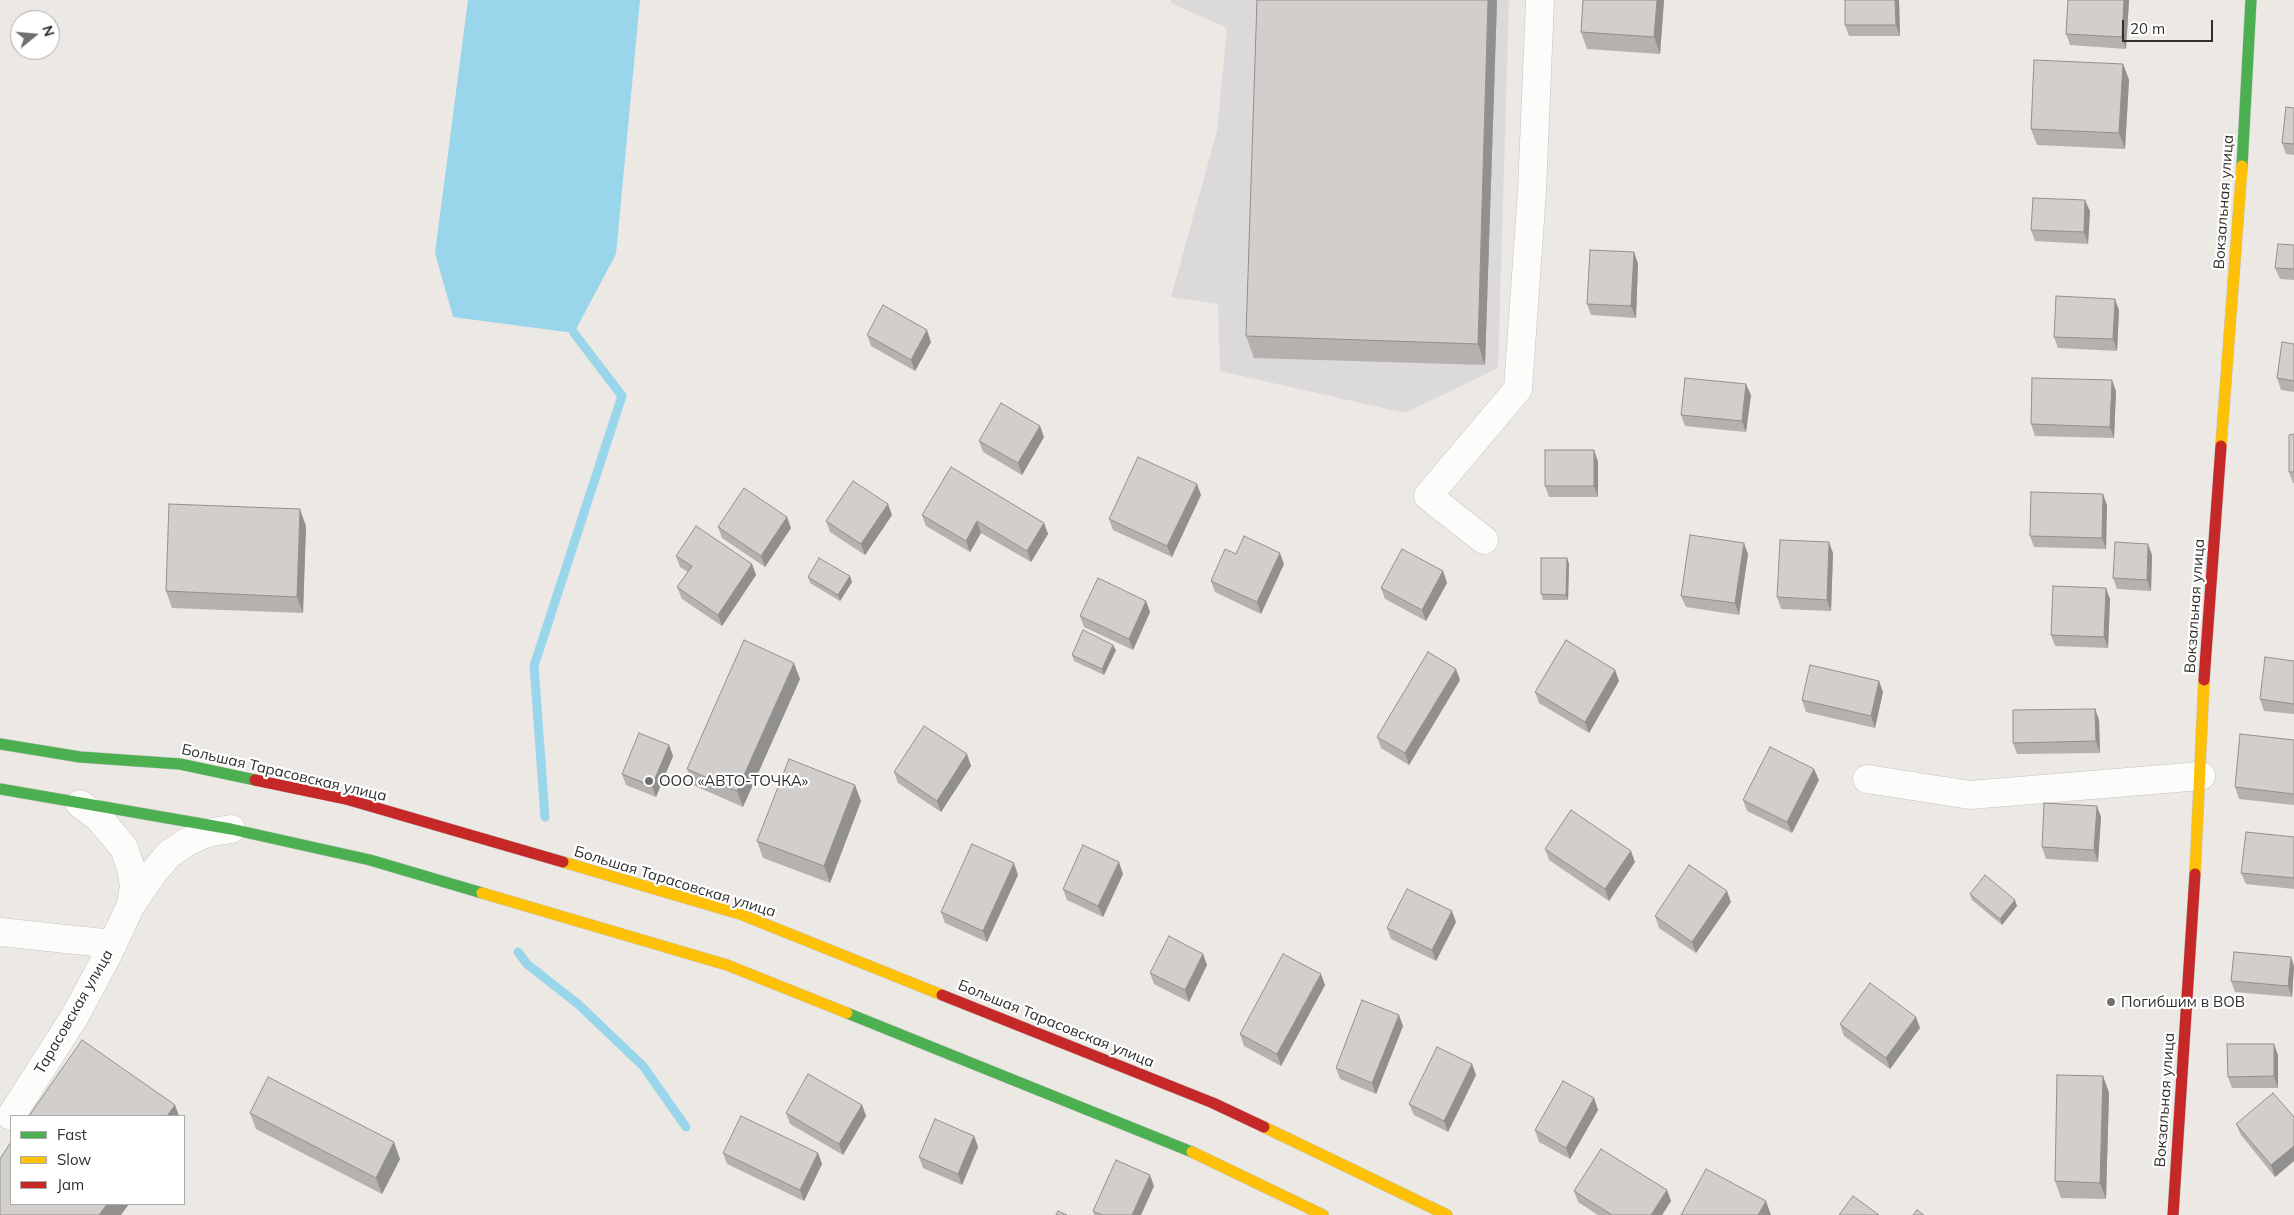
<!DOCTYPE html>
<html>
<head>
<meta charset="utf-8">
<style>
  body { margin:0 }
  #map { position:relative; width:2294px; height:1215px; overflow:hidden; background:#ece8e4; font-family:Mulish,sans-serif }
  canvas { display:block }
  .legend { position:absolute; left:10px; top:1115px; width:175px; height:90px; box-sizing:border-box; background:#fff; border:1px solid #ababab; margin:0; padding:6px 9px; list-style:none; font-size:15px; color:#2e2e2e }
  .legend li { display:flex; align-items:center; gap:10px; height:25px }
  .legend b { width:25px; border:1px solid #ababab }
  .north { position:absolute; left:10px; top:10px; width:50px; height:50px; box-sizing:border-box; background:#fff; border:1px solid #ababab; border-radius:50%; rotate:73deg; font-size:14px; font-weight:700; line-height:20px; text-align:center; color:#2e2e2e }
  .north::after { content:''; display:block; margin:auto; width:18px; height:22px; background:#706f6e; clip-path:polygon(50% 0,100% 100%,50% 72%,0 100%) }
  .scale { position:absolute; left:2122px; top:20px; width:91px; height:22px; box-sizing:border-box; border:2px solid #2e2e2e; border-top:0; padding-left:6px; font-size:15px; line-height:18px; white-space:nowrap; color:#2e2e2e; -webkit-text-stroke:4px #fff; paint-order:stroke }
</style>
</head>
<body>
<div id="map">
<canvas width="2294" height="1215"></canvas>
<ul class="legend">
<li><b style="height:6px;background:#4caf50"></b>Fast</li>
<li><b style="height:6px;background:#ffc107"></b>Slow</li>
<li><b style="height:6px;background:#c62828"></b>Jam</li>
</ul>
<div class="north">N</div>
<div class="scale">20 m</div>
</div>
<script>
const ctx = document.querySelector('canvas').getContext('2d');
ctx.lineJoin = 'round';
function fillPath(path, color) { ctx.fillStyle = color; ctx.fill(path, 'evenodd'); }
const poly = rows => new Path2D(rows.map(r => 'M' + r).join(''));
function stroke(path, color, width, dash) { ctx.strokeStyle = color; ctx.lineWidth = width; ctx.lineCap = dash ? 'butt' : 'round'; ctx.setLineDash(dash || []); ctx.stroke(path); }
function drawText(font, color, halo, rows, align = 'center') {
  ctx.font = font + ' Mulish,sans-serif'; ctx.lineWidth = 4.5; ctx.setLineDash([]); ctx.textBaseline = 'middle'; ctx.strokeStyle = halo; ctx.fillStyle = color; for (const [text, x, y, turn = 0] of rows) {
    ctx.save(); ctx.translate(x, y); ctx.rotate((+turn || 0) * Math.PI / 180); ctx.textAlign = isNaN(turn) ? turn : align; if (halo) ctx.strokeText(text, 0, 0); ctx.fillText(text, 0, 0); ctx.restore();
  }
}
fillPath(poly([
  [1171,0,1509,0,1498,368,1405,413,1220,371,1218,304,1171,297,1217,131,1227,28,1171,3]
]), '#dcd9db');
fillPath(poly([
  [468,0,640,0,616,254,574,333,453,317,435,253]
]), '#99d6ec');
stroke(poly([
  [545,817,534,666,622,396,574,333],
  [518,952,527,964,578,1004,643,1066,686,1127]
]), '#99d6ec', 9);
const street = poly([
  [1484,540,1428,496,1518,389,1532,191,1540,0],
  [1867,779,1970,795,2201,776],
  [80,804,99,818,124,848,131,868,134,885,131,905],
  [0,932,113,944],
  [11,1116,75,1016,106,958,131,905,154,872,169,854,187,842,207,833,231,829]
]);
const fast = poly([
  [2242,166,2251,0],
  [0,744,80,757,180,764,255,780],
  [0,789,231,829,370,860,482,893],
  [847,1013,1192,1152]
]);
const slow = poly([
  [2221,446,2242,166],
  [563,862,740,914,942,995],
  [2195,874,2204,680],
  [482,893,727,965,847,1013],
  [1264,1127,1447,1215],
  [1192,1152,1323,1215]
]);
const jam = poly([
  [2204,680,2221,446],
  [255,780,346,799,563,862],
  [942,995,1213,1103,1264,1127],
  [2173,1215,2195,874]
]);
stroke(street, '#c5c4c5', 29);
stroke(fast, '#c5c4c5', 12);
stroke(slow, '#c5c4c5', 12);
stroke(jam, '#c5c4c5', 12);
stroke(street, '#fcfcfb', 28);
stroke(fast, '#4caf50', 11);
stroke(slow, '#ffc107', 11);
stroke(jam, '#c62828', 11);
fillPath(poly([
  [1257,0,1497,0,1485,365,1254,358,1246,336],
  [1664,0,1660,54,1587,49,1581,32],
  [1899,0,1900,36,1849,36,1845,25],
  [2068,0,2129,0,2126,49,2070,45,2066,34],
  [2123,64,2129,80,2125,149,2037,145,2031,129],
  [2294,108,2294,155,2286,154,2282,143],
  [2090,211,2088,244,2035,241,2031,230],
  [2294,245,2294,280,2280,279,2275,268],
  [1634,252,1638,264,1636,318,1591,315,1587,304],
  [2119,310,2117,351,2058,348,2054,337],
  [867,335,931,342,915,371,871,346],
  [2294,344,2294,392,2281,390,2277,378],
  [2116,391,2114,438,2035,436,2031,424],
  [1751,395,1746,432,1685,426,1681,415],
  [2294,434,2294,483,2293,483,2289,472],
  [1044,437,1022,475,983,452,979,441],
  [1594,450,1598,462,1598,497,1549,497,1545,486],
  [1201,495,1172,557,1113,530,1109,519],
  [2107,505,2106,549,2034,547,2030,536],
  [892,515,865,555,830,532,826,521],
  [922,515,1044,523,1048,534,1031,562,981,533,970,552,926,526],
  [306,526,303,613,172,608,166,591],
  [718,527,791,528,765,567,722,538],
  [1833,553,1831,611,1781,609,1777,597],
  [1236,554,1284,564,1261,614,1215,592,1211,581],
  [1748,554,1739,615,1686,607,1681,596],
  [2152,555,2151,591,2117,589,2113,578],
  [676,556,752,564,756,575,722,626,682,599,677,587,688,572,680,567],
  [1567,558,1569,564,1568,600,1543,600,1541,594],
  [1443,571,1447,583,1426,621,1385,599,1381,588],
  [850,576,852,582,840,601,810,583,808,577],
  [2110,599,2108,648,2055,646,2051,635],
  [1146,601,1150,612,1133,650,1084,627,1080,616],
  [1116,650,1104,675,1074,661,1072,655],
  [2294,661,2294,714,2264,711,2260,699],
  [1615,670,1619,681,1589,733,1539,703,1535,692],
  [800,679,743,807,693,785,687,769],
  [1460,680,1409,765,1381,748,1377,737],
  [1883,692,1875,728,1806,712,1802,700],
  [2095,709,2099,720,2100,753,2017,754,2013,743],
  [2294,740,2294,805,2239,799,2235,787],
  [669,745,673,756,656,797,626,785,622,774],
  [967,754,971,766,941,812,898,783,894,772],
  [1819,780,1792,833,1747,811,1743,800],
  [861,801,830,883,763,858,757,841],
  [2101,817,2098,862,2046,859,2042,847],
  [2294,837,2294,889,2246,884,2241,873],
  [1545,849,1635,862,1609,901,1549,860],
  [1123,874,1103,917,1067,900,1063,889],
  [1018,875,987,942,945,923,941,912],
  [1970,894,2017,906,2002,925,1972,900],
  [1731,902,1696,953,1659,928,1655,916],
  [1456,922,1436,961,1391,939,1387,928],
  [1203,954,1207,965,1189,1002,1154,984,1150,973],
  [2294,966,2292,997,2235,992,2231,981],
  [1325,985,1281,1066,1244,1046,1240,1034],
  [1840,1024,1920,1028,1890,1069,1844,1036],
  [1403,1026,1376,1094,1340,1079,1336,1068],
  [2278,1055,2278,1088,2232,1088,2228,1077],
  [1472,1064,1476,1075,1448,1132,1414,1115,1409,1104],
  [2103,1076,2109,1093,2106,1199,2061,1198,2055,1181],
  [1594,1098,1598,1110,1570,1159,1539,1142,1535,1130],
  [862,1105,866,1116,843,1155,790,1124,786,1113],
  [250,1113,400,1159,382,1194,256,1129],
  [2294,1117,2294,1161,2275,1177,2241,1135,2236,1124],
  [974,1136,978,1147,962,1185,923,1168,919,1157],
  [723,1153,818,1153,822,1164,804,1201,727,1164],
  [1154,1186,1141,1215,1094,1215,1093,1211],
  [1667,1190,1671,1201,1662,1215,1598,1215,1578,1202,1574,1191]
]), '#b4b1af');
fillPath(poly([
  [1488,0,1497,0,1485,365,1478,344],
  [1657,0,1664,0,1660,54,1654,37],
  [1895,0,1899,0,1900,36,1896,25],
  [2124,0,2129,0,2126,49,2122,37],
  [2123,64,2129,80,2125,149,2119,133],
  [2085,200,2090,211,2088,244,2084,232],
  [1634,252,1638,264,1636,318,1631,306],
  [2115,299,2119,310,2117,351,2113,339],
  [927,330,931,342,915,371,911,360],
  [2112,380,2116,391,2114,438,2110,427],
  [1746,384,1751,395,1746,432,1742,421],
  [1040,426,1044,437,1022,475,1018,463],
  [1594,450,1598,462,1598,497,1594,486],
  [1197,484,1201,495,1172,557,1167,546],
  [2103,494,2107,505,2106,549,2102,538],
  [888,504,892,515,865,555,861,544],
  [300,509,306,526,303,613,297,597],
  [787,517,791,528,765,567,761,556],
  [977,521,981,533,970,552,966,541],
  [1044,523,1048,534,1031,562,1027,551],
  [1829,542,1833,553,1831,611,1827,600],
  [1744,543,1748,554,1739,615,1735,603],
  [2148,544,2152,555,2151,591,2147,580],
  [1280,553,1284,564,1261,614,1257,602],
  [1567,558,1569,564,1568,600,1566,595],
  [752,564,756,575,722,626,718,615],
  [1443,571,1447,583,1426,621,1422,610],
  [850,576,852,582,840,601,838,595],
  [2106,588,2110,599,2108,648,2104,637],
  [1146,601,1150,612,1133,650,1129,639],
  [1113,645,1116,650,1104,675,1102,669],
  [794,663,800,679,743,807,737,791],
  [1456,669,1460,680,1409,765,1405,753],
  [1615,670,1619,681,1589,733,1585,722],
  [1879,681,1883,692,1875,728,1871,716],
  [2095,709,2099,720,2100,753,2096,741],
  [669,745,673,756,656,797,652,786],
  [967,754,971,766,941,812,937,801],
  [1814,769,1819,780,1792,833,1787,822],
  [855,785,861,801,830,883,824,866],
  [2097,806,2101,817,2098,862,2094,850],
  [1631,851,1635,862,1609,901,1605,889],
  [1119,862,1123,874,1103,917,1098,906],
  [1014,863,1018,875,987,942,983,931],
  [1727,891,1731,902,1696,953,1692,942],
  [2015,900,2017,906,2002,925,2000,919],
  [1452,911,1456,922,1436,961,1432,950],
  [1203,954,1207,965,1189,1002,1185,990],
  [2291,957,2294,966,2292,997,2288,986],
  [1321,974,1325,985,1281,1066,1277,1054],
  [1399,1015,1403,1026,1376,1094,1372,1083],
  [1916,1017,1920,1028,1890,1069,1886,1058],
  [2274,1044,2278,1055,2278,1088,2274,1076],
  [1472,1064,1476,1075,1448,1132,1444,1121],
  [2103,1076,2109,1093,2106,1199,2100,1183],
  [1594,1098,1598,1110,1570,1159,1566,1148],
  [175,1105,179,1116,167,1116],
  [862,1105,866,1116,843,1155,839,1144],
  [974,1136,978,1147,962,1185,958,1174],
  [394,1142,400,1159,382,1194,376,1178],
  [2294,1146,2294,1161,2275,1177,2271,1165],
  [818,1153,822,1164,804,1201,800,1190],
  [1150,1175,1154,1186,1141,1215,1132,1215],
  [1667,1190,1671,1201,1662,1215,1651,1215],
  [1766,1201,1771,1215,1758,1215],
  [107,1204,129,1204,121,1215,99,1215]
]), '#92908e');
const building = poly([
  [1257,0,1488,0,1478,344,1246,336,1257,0],
  [1583,0,1657,0,1654,37,1581,32,1583,0],
  [1845,0,1895,0,1896,25,1845,25,1845,0],
  [2068,0,2124,0,2122,37,2066,34,2068,0],
  [2034,60,2123,64,2119,133,2031,129,2034,60],
  [2286,107,2294,108,2294,144,2282,143,2286,107],
  [2033,198,2085,200,2084,232,2031,230,2033,198],
  [2278,244,2294,245,2294,269,2275,268,2278,244],
  [1590,250,1634,252,1631,306,1587,304,1590,250],
  [2056,296,2115,299,2113,339,2054,337,2056,296],
  [883,305,927,330,911,360,867,335,883,305],
  [2282,342,2294,344,2294,381,2277,378,2282,342],
  [1685,378,1746,384,1742,421,1681,415,1685,378],
  [2032,378,2112,380,2110,427,2031,424,2032,378],
  [1001,403,1040,426,1018,463,979,441,1001,403],
  [2294,434,2294,472,2289,472,2289,435,2294,434],
  [1545,450,1594,450,1594,486,1545,486,1545,450],
  [1138,457,1197,484,1167,546,1109,519,1138,457],
  [951,467,1044,523,1027,551,977,521,966,541,922,515,951,467],
  [853,481,888,504,861,544,826,521,853,481],
  [744,488,787,517,761,556,718,527,744,488],
  [2031,492,2103,494,2102,538,2030,536,2031,492],
  [169,504,300,509,297,597,166,591,169,504],
  [696,526,752,564,718,615,677,587,692,566,676,556,696,526],
  [1690,535,1744,543,1735,603,1681,596,1690,535],
  [1244,536,1280,553,1257,602,1211,581,1225,549,1236,554,1244,536],
  [1780,540,1829,542,1827,600,1777,597,1780,540],
  [2115,542,2148,544,2147,580,2113,578,2115,542],
  [1402,549,1443,571,1422,610,1381,588,1402,549],
  [819,558,850,576,838,595,808,577,819,558],
  [1541,558,1567,558,1566,595,1541,594,1541,558],
  [1098,578,1146,601,1129,639,1080,616,1098,578],
  [2053,586,2106,588,2104,637,2051,635,2053,586],
  [1083,630,1113,645,1102,669,1072,655,1083,630],
  [744,640,794,663,737,791,687,769,744,640],
  [1566,640,1615,670,1585,722,1535,692,1566,640],
  [1428,652,1456,669,1405,753,1377,737,1428,652],
  [2265,657,2294,661,2294,704,2260,699,2265,657],
  [1810,665,1879,681,1871,716,1802,700,1810,665],
  [2095,709,2096,741,2013,743,2013,710,2095,709],
  [924,726,967,754,937,801,894,772,924,726],
  [639,733,669,745,652,786,622,774,639,733],
  [2240,734,2294,740,2294,794,2235,787,2240,734],
  [1770,747,1814,769,1787,822,1743,800,1770,747],
  [789,759,855,785,824,866,757,841,789,759],
  [2044,803,2097,806,2094,850,2042,847,2044,803],
  [1571,810,1631,851,1605,889,1545,849,1571,810],
  [2246,832,2294,837,2294,878,2241,873,2246,832],
  [972,844,1014,863,983,931,941,912,972,844],
  [1083,845,1119,862,1098,906,1063,889,1083,845],
  [1689,865,1727,891,1692,942,1655,916,1689,865],
  [1985,875,2015,900,2000,919,1970,894,1985,875],
  [1407,889,1452,911,1432,950,1387,928,1407,889],
  [1169,936,1203,954,1185,990,1150,973,1169,936],
  [2234,952,2291,957,2288,986,2231,981,2234,952],
  [1283,954,1321,974,1277,1054,1240,1034,1283,954],
  [1870,983,1916,1017,1886,1058,1840,1024,1870,983],
  [1362,1000,1399,1015,1372,1083,1336,1068,1362,1000],
  [82,1040,175,1105,167,1116,29,1116,82,1040],
  [2227,1044,2274,1044,2274,1076,2228,1077,2227,1044],
  [1437,1047,1472,1064,1444,1121,1409,1104,1437,1047],
  [808,1074,862,1105,839,1144,786,1113,808,1074],
  [2057,1075,2103,1076,2100,1183,2055,1181,2057,1075],
  [268,1077,394,1142,376,1178,250,1113,268,1077],
  [1563,1081,1594,1098,1566,1148,1535,1130,1563,1081],
  [2273,1093,2294,1117,2294,1146,2271,1165,2236,1124,2273,1093],
  [741,1116,818,1153,800,1190,723,1153,741,1116],
  [935,1119,974,1136,958,1174,919,1157,935,1119],
  [11,1142,11,1204,107,1204,99,1215,0,1215,0,1159,11,1142],
  [1601,1149,1667,1190,1651,1215,1612,1215,1574,1191,1601,1149],
  [1116,1160,1150,1175,1132,1215,1102,1215,1093,1211,1116,1160],
  [1706,1169,1766,1201,1758,1215,1681,1215,1706,1169],
  [1853,1196,1879,1215,1839,1215,1853,1196],
  [1917,1210,1924,1215,1913,1215,1917,1210],
  [1058,1211,1067,1215,1056,1215,1058,1211]
]);
fillPath(building, '#d1cecb');
stroke(building, '#92908e', 1);
for (const [x, y, r, color] of [
  [649,781,5,"#706f6e"],
  [2111,1002,5,"#706f6e"]
]) { const dot = new Path2D(); dot.arc(x, y, r, 0, 2 * Math.PI); ctx.fillStyle = color; ctx.fill(dot); stroke(dot, '#fff', 2); }
drawText('15px', '#2e2e2e', '#fff', [
  ["Вокзальная улица",2224,202,-86],
  ["Вокзальная улица",2195,606,-86],
  ["Большая Тарасовская улица",284,773,13],
  ["Большая Тарасовская улица",675,882,17],
  ["Тарасовская улица",74,1012,-60],
  ["Большая Тарасовская улица",1056,1024,22],
  ["Вокзальная улица",2165,1100,-86]
]);
drawText('15px', '#2e2e2e', '#fff', [
  ["ООО «АВТО-ТОЧКА»",659,781],
  ["Погибшим в ВОВ",2121,1002]
], 'left');
</script>
</body>
</html>
